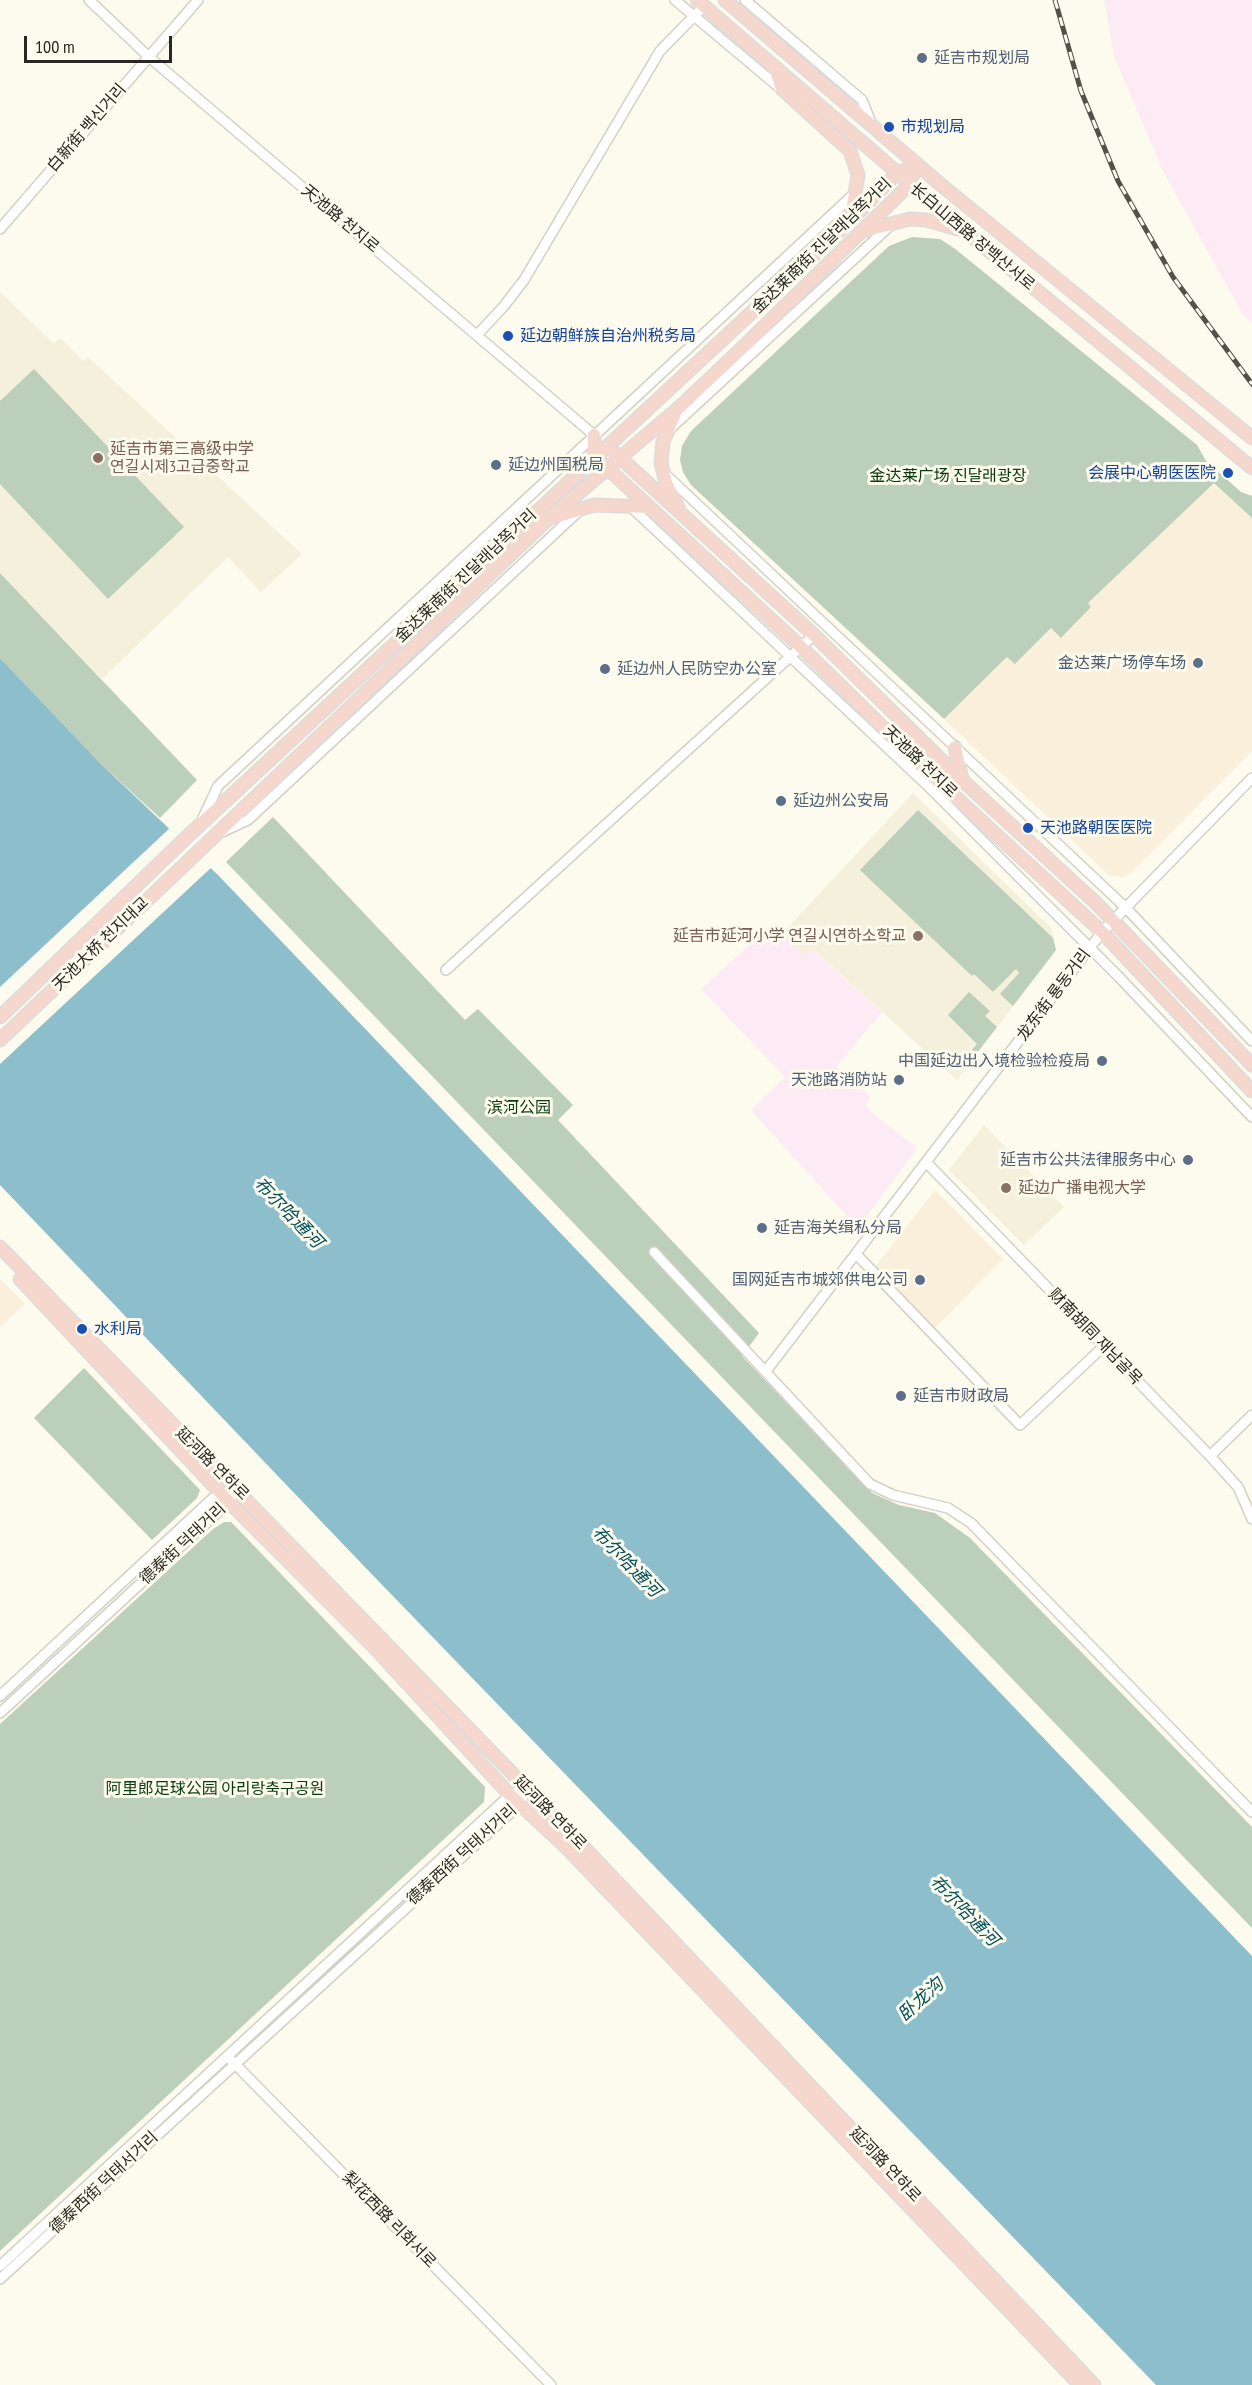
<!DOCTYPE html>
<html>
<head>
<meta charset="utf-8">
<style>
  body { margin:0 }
  #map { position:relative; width:1252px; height:2385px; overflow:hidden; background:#fdfbed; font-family:"PT Sans Narrow",sans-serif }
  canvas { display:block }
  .scale { position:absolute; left:24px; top:36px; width:148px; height:27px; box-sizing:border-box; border:3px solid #282722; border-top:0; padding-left:8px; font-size:18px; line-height:21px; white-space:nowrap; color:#282722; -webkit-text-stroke:4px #fdfbed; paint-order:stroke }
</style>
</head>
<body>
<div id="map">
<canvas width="1252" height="2385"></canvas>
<div class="scale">100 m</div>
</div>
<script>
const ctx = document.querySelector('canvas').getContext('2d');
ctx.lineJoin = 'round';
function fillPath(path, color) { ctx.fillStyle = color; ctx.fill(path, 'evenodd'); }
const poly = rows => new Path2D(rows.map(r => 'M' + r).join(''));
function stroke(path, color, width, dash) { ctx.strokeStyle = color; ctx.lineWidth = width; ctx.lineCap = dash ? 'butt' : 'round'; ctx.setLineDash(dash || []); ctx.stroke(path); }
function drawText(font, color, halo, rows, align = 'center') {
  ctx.font = font + ' "PT Sans Narrow","Noto Sans SC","Noto Sans KR",sans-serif'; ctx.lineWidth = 6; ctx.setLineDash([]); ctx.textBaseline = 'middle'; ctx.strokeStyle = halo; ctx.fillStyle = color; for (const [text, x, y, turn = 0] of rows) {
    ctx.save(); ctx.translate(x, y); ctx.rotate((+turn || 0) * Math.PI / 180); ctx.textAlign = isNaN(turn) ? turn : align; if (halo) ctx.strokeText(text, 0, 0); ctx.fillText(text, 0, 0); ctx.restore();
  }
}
fillPath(poly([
  [1222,475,1241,492,1252,496,1252,751,1132,872,1124,877,1110,876,944,719,1008,657,1015,664,1051,628,1062,638,1091,607,1088,603],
  [935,1190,1003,1259,935,1328,876,1266],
  [0,1279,25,1304,0,1327]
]), '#faefda');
fillPath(poly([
  [1104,0,1252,0,1252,323,1242,313,1164,173,1114,56],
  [770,926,806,956,812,949,882,1012,836,1067,871,1097,865,1107,917,1148,858,1228,751,1110,785,1077,701,989]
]), '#fceaf5');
fillPath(poly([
  [0,292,54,344,60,338,83,361,88,357,302,554,261,592,228,557,102,679,0,573],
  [913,793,1051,928,1056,950,957,1080,813,949,806,956,781,935],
  [984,1125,1064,1207,1024,1245,949,1170]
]), '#f4f0db');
fillPath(poly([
  [912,237,940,239,954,248,1197,445,1206,461,1241,492,1252,496,1252,518,1214,483,1088,603,1091,607,1061,638,1051,628,1015,664,1007,657,944,719,691,485,683,472,680,460,682,446,691,431,889,246],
  [34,369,184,527,108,599,0,484,0,401],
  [0,573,197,780,160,818,101,764,0,658],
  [918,810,1053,938,1056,950,1013,1006,1000,994,1019,973,1016,969,993,992,974,974,972,976,860,870],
  [273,817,465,1020,478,1009,573,1105,558,1120,759,1333,742,1356,872,1493,899,1505,935,1513,970,1538,1252,1827,1252,1928,226,862],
  [969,992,990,1011,985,1016,997,1027,976,1054,972,1050,977,1044,948,1015],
  [84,1368,200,1490,197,1498,152,1540,34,1418],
  [224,1522,231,1522,236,1527,485,1787,484,1802,0,2251,0,1724,213,1529]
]), '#bbcfba');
fillPath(poly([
  [0,658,101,764,218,875,1252,1956,1252,2385,1156,2385,361,1563,0,1185]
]), '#8cbecb');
fillPath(poly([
  [172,826,213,866,0,1064,0,987]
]), '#fdfbed');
const minor = poly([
  [89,0,149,57,594,435],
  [675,0,781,89],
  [745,0,862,100,872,125],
  [0,229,198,0],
  [477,335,504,306,524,280,660,51,704,6],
  [671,428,893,223],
  [663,472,1126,908,1252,1041],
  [630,506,930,788,1118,976,1252,1117],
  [202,820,218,786,854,194],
  [222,832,248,820,581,509],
  [446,970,814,635],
  [926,1162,1210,1456,1238,1487,1252,1519],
  [654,1252,870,1484,893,1495,948,1508,971,1523,1252,1812],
  [856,1254,1020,1425,1104,1346],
  [766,1371,1102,932,1252,778],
  [1210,1456,1252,1415],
  [0,1696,213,1498,226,1492],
  [0,1713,229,1502,237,1488],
  [231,2060,551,2385],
  [0,2266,510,1795,527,1788],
  [0,2279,520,1804,527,1788]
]);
const major = poly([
  [697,0,965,231,1252,468],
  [725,0,940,184,1252,438],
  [775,68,782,89,850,151,858,175,851,218],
  [867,230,910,219,926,220,958,229],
  [675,414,663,442,661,463,666,483,678,507],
  [594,435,594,456,801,647,937,780,1102,932,1252,1091],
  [615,453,814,635,962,780,1096,903,1252,1065],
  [555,517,594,505,649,507],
  [955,747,962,779],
  [0,1017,190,834,849,222,897,173,917,165],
  [0,1040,548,519,681,406,739,351,910,184,917,165],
  [0,1247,577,1840,1094,2385],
  [20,1279,229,1502,373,1646,510,1795,566,1847,1080,2385]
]);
stroke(minor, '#d3d1c4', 12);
stroke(major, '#dddcdc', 15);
stroke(minor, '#fff', 9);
stroke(major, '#f5d7ce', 12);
const rail = poly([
  [1055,0,1081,91,1118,181,1173,277,1252,384]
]);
stroke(rail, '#52514a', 5);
stroke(rail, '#fdfbed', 3, [9]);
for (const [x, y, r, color] of [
  [922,58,6,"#5c6f8a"],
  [889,127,6,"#1a4fb4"],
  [508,336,6,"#1a4fb4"],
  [98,458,6,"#8d6e63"],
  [496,465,6,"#5c6f8a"],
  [1228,473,6,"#1a4fb4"],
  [1198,663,6,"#5c6f8a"],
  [605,669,6,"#5c6f8a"],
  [781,801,6,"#5c6f8a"],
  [1028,828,6,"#1a4fb4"],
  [918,936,6,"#8d6e63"],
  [1102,1061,6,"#5c6f8a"],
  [899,1080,6,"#5c6f8a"],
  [1188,1160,6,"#5c6f8a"],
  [1006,1188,6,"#8d6e63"],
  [762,1228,6,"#5c6f8a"],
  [920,1280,6,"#5c6f8a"],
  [82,1329,6,"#1a4fb4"],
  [901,1396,6,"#5c6f8a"]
]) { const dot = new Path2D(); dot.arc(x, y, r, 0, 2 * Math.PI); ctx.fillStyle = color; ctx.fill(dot); stroke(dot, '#fdfbed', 2); }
drawText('16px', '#4e5e75', '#fdfbed', [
  ["延吉市规划局",934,58],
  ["延边州国税局",508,465],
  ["金达莱广场停车场",1186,663,"right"],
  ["延边州人民防空办公室",617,669],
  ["延边州公安局",793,801],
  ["中国延边出入境检验检疫局",1090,1061,"right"],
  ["天池路消防站",887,1080,"right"],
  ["延吉市公共法律服务中心",1176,1160,"right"],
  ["延吉海关缉私分局",774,1228],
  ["国网延吉市城郊供电公司",908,1280,"right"],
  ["延吉市财政局",913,1396]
], 'left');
drawText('16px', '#164399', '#fdfbed', [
  ["市规划局",901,127],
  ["延边朝鲜族自治州税务局",520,336],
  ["会展中心朝医医院",1216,473,"right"],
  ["天池路朝医医院",1040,828],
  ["水利局",94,1329]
], 'left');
drawText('16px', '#282722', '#fdfbed', [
  ["白新街 백신거리",87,128,-49],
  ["天池路 천지로",340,219,40],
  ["长白山西路 장백산서로",972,237,40],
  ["金达莱南街 진달래남쪽거리",822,246,-44],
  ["金达莱南街 진달래남쪽거리",466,576,-43],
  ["天池路 천지로",920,762,44],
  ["天池大桥 천지대교",101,944,-44],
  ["龙东街 룡동거리",1054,995,-53],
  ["财南胡同 재남골목",1095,1337,46],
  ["延河路 연하로",212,1464,45],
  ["德泰街 덕태거리",183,1544,-43],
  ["延河路 연하로",550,1813,46],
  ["德泰西街 덕태서거리",462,1855,-42],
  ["延河路 연하로",885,2165,47],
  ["德泰西街 덕태서거리",104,2183,-43],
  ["梨花西路 리화서로",389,2220,46]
]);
drawText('16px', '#785e54', '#fdfbed', [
  ["延吉市第三高级中学",110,449],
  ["연길시제3고급중학교",110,467],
  ["延吉市延河小学 연길시연하소학교",906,936,"right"],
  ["延边广播电视大学",1018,1188]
], 'left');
drawText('16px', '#09390e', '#fdfbed', [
  ["金达莱广场 진달래광장",948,476],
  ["滨河公园",519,1108],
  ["阿里郎足球公园 아리랑축구공원",215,1789]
]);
drawText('italic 18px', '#06515f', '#fdfbed', [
  ["布尔哈通河",288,1213,46],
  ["布尔哈通河",626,1562,46],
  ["布尔哈通河",964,1911,46],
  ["卧龙沟",921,2000,-42]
]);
</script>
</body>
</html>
